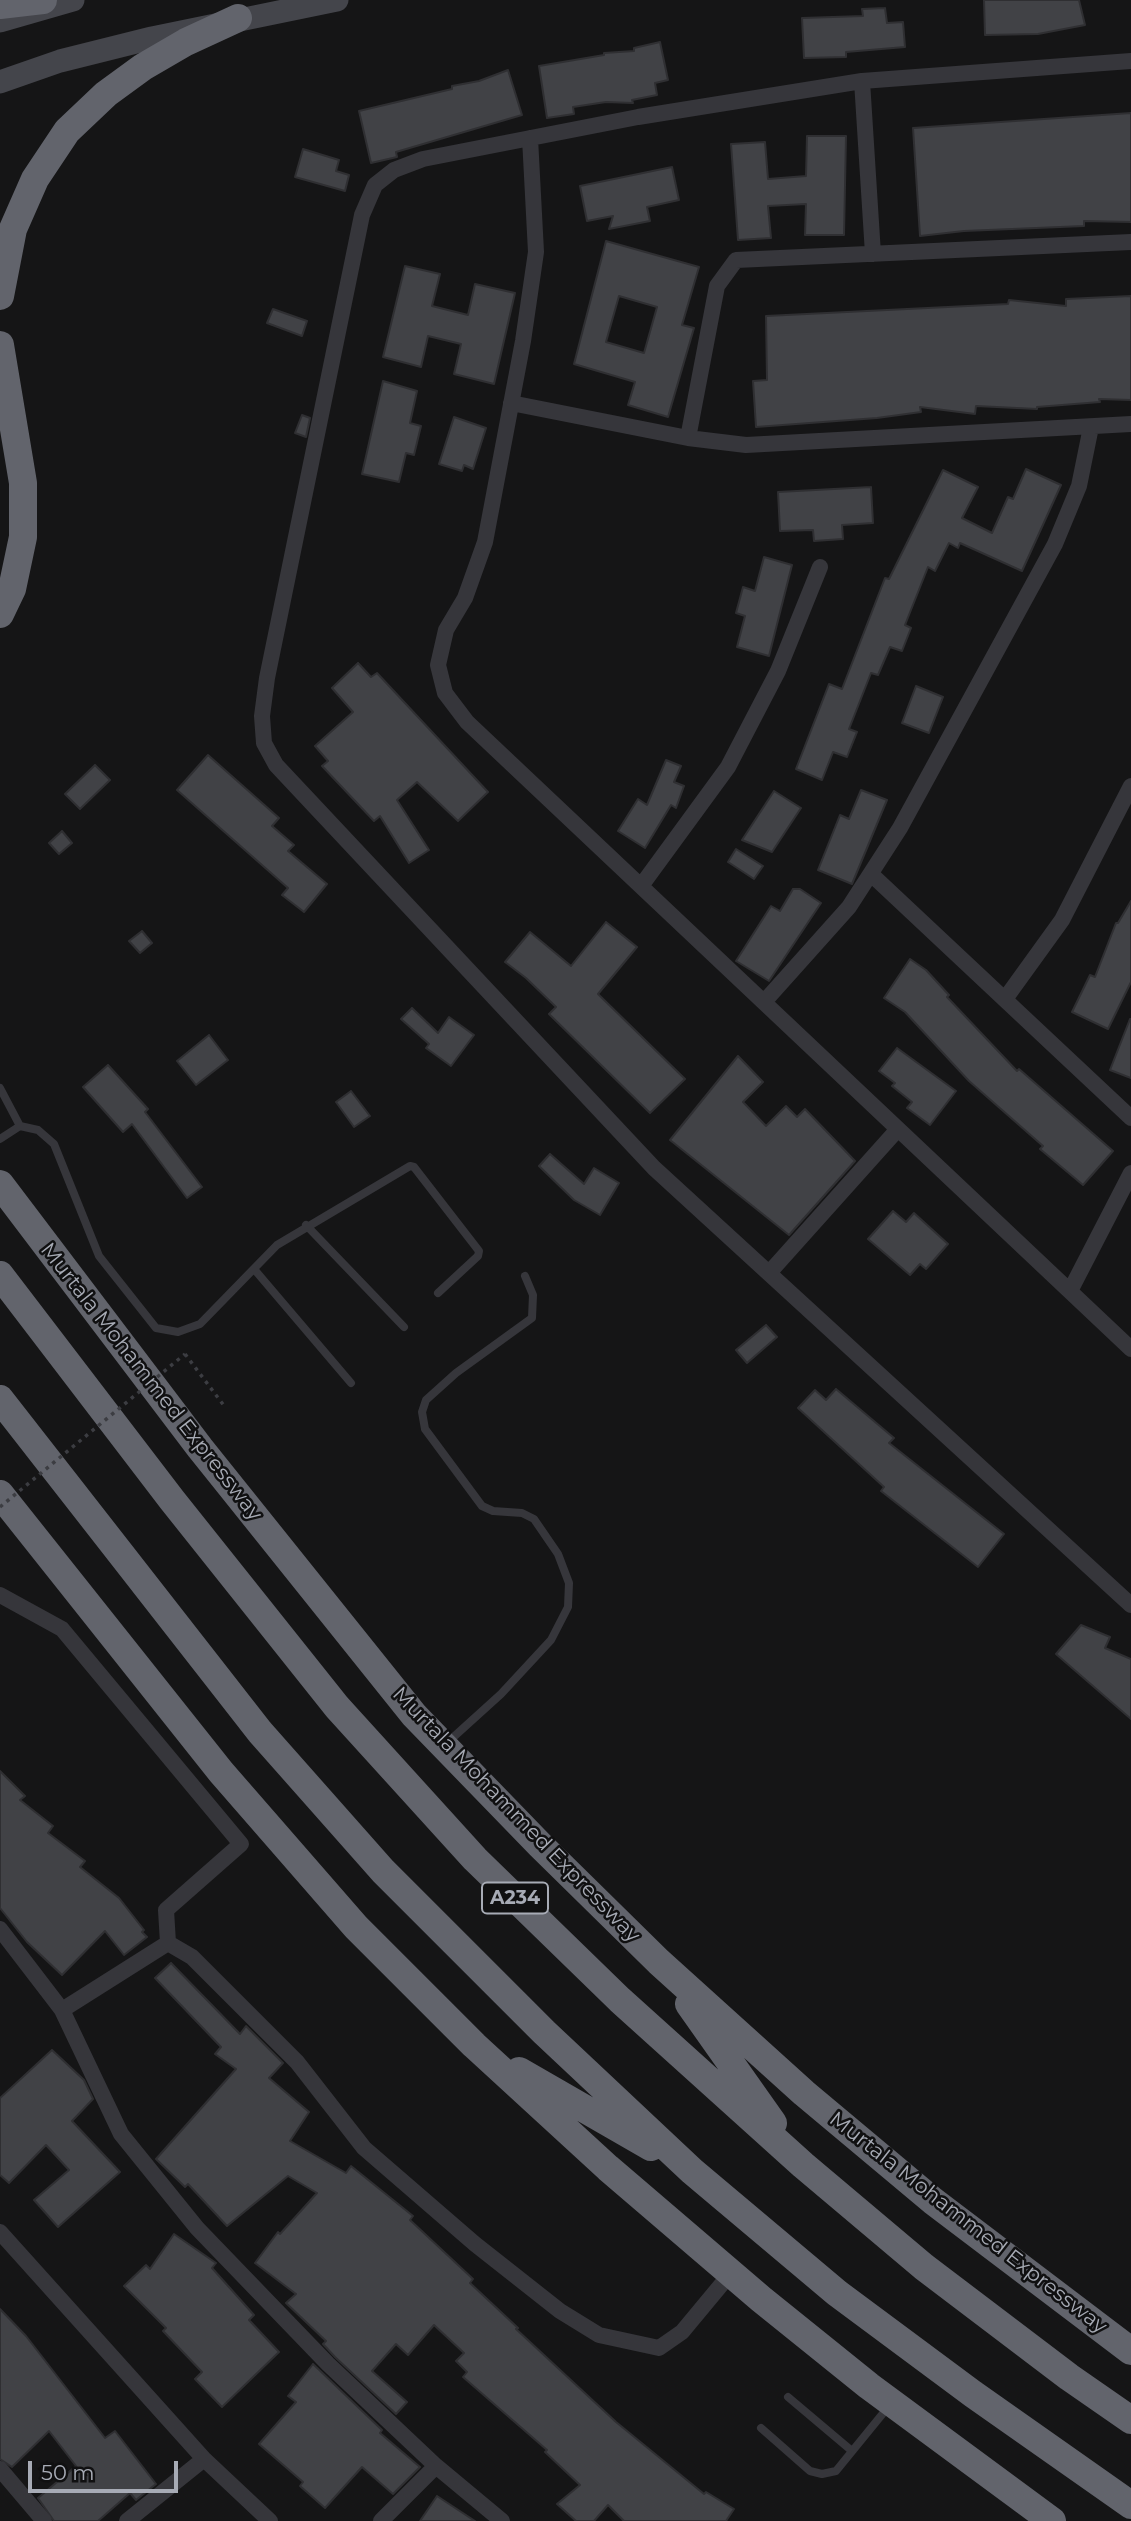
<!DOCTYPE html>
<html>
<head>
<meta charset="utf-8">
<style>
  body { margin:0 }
  #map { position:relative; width:1131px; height:2521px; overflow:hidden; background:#151516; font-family:Montserrat,sans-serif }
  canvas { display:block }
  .scale { position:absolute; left:28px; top:2461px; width:150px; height:32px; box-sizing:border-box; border:4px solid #a7abb5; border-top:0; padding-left:9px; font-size:21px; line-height:24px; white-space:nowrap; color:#a7abb5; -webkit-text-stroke:5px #101011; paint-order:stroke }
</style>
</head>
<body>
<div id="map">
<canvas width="1131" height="2521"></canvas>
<div class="scale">50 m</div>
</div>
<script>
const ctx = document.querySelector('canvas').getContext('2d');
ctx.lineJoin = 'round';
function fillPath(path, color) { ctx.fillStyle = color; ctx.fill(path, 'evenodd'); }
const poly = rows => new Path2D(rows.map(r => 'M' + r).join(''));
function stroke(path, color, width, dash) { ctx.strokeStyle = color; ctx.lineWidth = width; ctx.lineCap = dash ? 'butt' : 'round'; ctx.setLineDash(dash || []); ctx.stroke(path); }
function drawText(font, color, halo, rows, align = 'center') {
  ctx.font = font + ' Montserrat,sans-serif'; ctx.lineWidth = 5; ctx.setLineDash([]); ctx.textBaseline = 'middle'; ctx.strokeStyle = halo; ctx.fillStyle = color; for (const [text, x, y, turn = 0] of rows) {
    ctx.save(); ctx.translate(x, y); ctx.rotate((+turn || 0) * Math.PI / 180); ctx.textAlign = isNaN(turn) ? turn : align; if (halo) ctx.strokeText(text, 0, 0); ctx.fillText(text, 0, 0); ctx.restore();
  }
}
const building = poly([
  [984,0,1079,0,1085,25,1038,34,985,35,984,0],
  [885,8,887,23,903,22,905,47,846,52,846,57,804,58,802,18,863,16,862,9,885,8],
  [660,42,668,80,655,83,657,95,632,100,633,103,606,102,573,107,574,114,547,118,539,66,604,55,604,53,634,51,634,48,660,42],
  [508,70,522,115,396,152,397,157,371,163,359,111,452,89,452,86,479,81,508,70],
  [1131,113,1131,222,1084,221,1084,226,964,231,920,236,913,128,1131,113],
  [807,136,846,136,844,235,805,235,806,204,768,206,771,238,738,240,731,144,765,142,768,179,806,176,807,136],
  [303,149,339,160,336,171,349,175,345,191,295,177,303,149],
  [672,167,679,200,647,207,650,221,609,229,613,216,587,221,580,186,672,167],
  [606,241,699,267,682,325,694,328,668,417,628,405,635,382,574,364,606,241],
  [619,296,657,307,644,353,606,342,619,296],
  [405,266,440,274,432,306,468,315,475,284,515,293,494,384,454,374,461,344,428,336,421,367,383,357,405,266],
  [1131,296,1131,400,1099,399,1100,402,1037,407,1037,409,976,406,975,414,920,407,921,412,877,418,756,427,753,381,767,380,766,316,1008,304,1009,300,1066,306,1066,299,1131,296],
  [273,309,307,321,302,336,267,323,273,309],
  [383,381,417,391,410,423,421,426,414,455,406,453,399,482,362,474,383,381],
  [302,415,310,418,306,437,295,433,302,415],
  [454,417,486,428,473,469,464,465,462,471,439,464,454,417],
  [1026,469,1061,485,1022,571,960,543,958,548,949,543,935,571,928,567,905,625,911,628,902,651,890,647,878,675,871,673,849,729,857,732,847,757,833,752,822,780,796,769,829,684,842,689,885,578,889,579,943,470,978,487,962,518,992,533,1008,497,1013,499,1026,469],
  [871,487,873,523,842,525,843,539,814,541,813,530,780,531,778,492,871,487],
  [764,557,792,565,769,656,737,647,745,616,736,613,743,587,755,591,764,557],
  [358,663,371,677,377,673,488,792,458,821,417,782,397,800,429,850,409,863,380,816,374,821,322,766,328,761,315,746,353,712,332,688,358,663],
  [916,686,943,697,929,733,902,723,916,686],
  [208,755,279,818,272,826,294,845,288,851,327,884,304,912,282,895,288,888,177,790,208,755],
  [666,760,681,766,674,782,684,786,676,808,671,805,645,848,618,831,638,799,647,805,666,760],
  [95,765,110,780,80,809,65,794,95,765],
  [861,790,887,800,852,884,818,870,840,815,849,819,861,790],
  [774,791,801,808,772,852,742,840,774,791],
  [62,831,72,843,59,854,49,843,62,831],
  [736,849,763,866,754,879,728,862,736,849],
  [793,889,800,889,821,903,769,981,736,961,771,906,780,911,793,889],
  [1131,901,1131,982,1108,1029,1072,1012,1090,975,1095,977,1116,923,1118,923,1131,901],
  [606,922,637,947,598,994,685,1079,650,1113,549,1014,556,1007,526,978,505,962,530,932,571,966,606,922],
  [142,931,152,943,140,953,129,941,142,931],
  [910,959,926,970,949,995,947,997,1017,1071,1019,1069,1113,1151,1083,1185,1040,1149,1043,1146,969,1081,905,1012,884,998,910,959],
  [412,1008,438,1033,449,1017,474,1035,451,1066,426,1048,429,1044,401,1019,412,1008],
  [1130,1019,1131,1019,1131,1078,1110,1070,1130,1019],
  [209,1035,228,1060,196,1085,177,1061,209,1035],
  [897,1048,956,1091,930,1125,907,1108,912,1102,892,1086,895,1083,879,1071,897,1048],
  [738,1056,763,1082,743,1102,766,1126,786,1106,797,1117,805,1109,855,1161,789,1235,670,1140,738,1056],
  [108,1065,148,1109,145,1112,202,1187,187,1198,132,1124,123,1132,83,1087,108,1065],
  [351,1091,370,1116,354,1127,336,1102,351,1091],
  [550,1154,584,1184,594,1168,619,1183,600,1215,574,1200,539,1166,550,1154],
  [893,1211,906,1222,914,1213,948,1244,926,1269,920,1264,910,1275,868,1239,893,1211],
  [766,1325,777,1337,747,1363,736,1350,766,1325],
  [836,1389,894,1438,889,1443,1004,1534,978,1567,881,1491,884,1487,798,1408,815,1390,826,1400,836,1389],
  [1081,1625,1110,1637,1105,1648,1131,1659,1131,1719,1056,1654,1081,1625],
  [0,1771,25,1796,20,1800,53,1826,48,1833,85,1861,80,1867,119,1898,144,1930,142,1932,147,1937,124,1955,105,1931,62,1975,27,1942,0,1908,0,1771],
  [171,1963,240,2034,246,2026,283,2063,269,2078,309,2112,290,2141,346,2173,351,2166,413,2216,410,2220,473,2279,470,2283,518,2328,516,2329,616,2422,704,2494,706,2492,734,2509,726,2521,624,2521,608,2505,594,2521,576,2521,557,2504,580,2485,545,2452,547,2450,463,2377,467,2372,456,2361,464,2353,434,2325,408,2355,396,2344,372,2371,407,2402,396,2414,335,2357,323,2344,326,2341,286,2303,296,2294,255,2263,278,2232,280,2234,317,2193,288,2176,227,2226,188,2184,185,2187,156,2159,236,2069,215,2054,221,2047,155,1978,171,1963],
  [52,2050,84,2080,93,2099,72,2121,120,2172,58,2227,34,2200,69,2170,46,2145,9,2183,0,2175,0,2098,52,2050],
  [174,2234,216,2263,212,2268,254,2315,249,2320,279,2352,222,2407,195,2379,202,2372,163,2331,166,2328,124,2286,146,2265,150,2269,174,2234],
  [0,2309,26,2336,105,2438,115,2431,156,2484,136,2500,130,2493,98,2521,54,2521,38,2498,76,2466,49,2431,12,2467,0,2459,0,2309],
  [313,2364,382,2430,380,2433,420,2467,393,2494,362,2467,325,2508,300,2486,303,2482,259,2444,296,2402,288,2396,313,2364],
  [437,2496,475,2521,420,2521,437,2496]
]);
fillPath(building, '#414246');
stroke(building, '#2f2f32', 2);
stroke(poly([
  [185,1354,225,1407]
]), '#3c3d42', 3.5, [3.5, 5]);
stroke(poly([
  [0,1088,20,1126],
  [0,1139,20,1126,38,1130,54,1144,99,1256,156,1328,178,1332,200,1324,277,1245,410,1166,414,1167,479,1251,478,1256,438,1293],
  [306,1225,404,1327],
  [254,1269,351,1383],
  [448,1742,501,1694,551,1640,568,1607,569,1583,558,1554,534,1519,522,1513,493,1511,482,1506,425,1429,422,1412,426,1400,456,1373,532,1318,533,1295,525,1276],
  [788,2397,852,2451],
  [761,2428,810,2471,822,2474,836,2471,889,2406]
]), '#36363b', 8);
stroke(poly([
  [1131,61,862,81,638,117,423,159,394,170,375,185,362,215,267,678,262,716,264,743,276,765,654,1168,1131,1605],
  [862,81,873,254],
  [530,138,536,252,523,341,485,542,465,598,446,630,438,665,445,693,467,722,1131,1349],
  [511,403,688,438,746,445,1131,424],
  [688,438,717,286,736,260,1131,242],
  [871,874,1131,1118],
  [641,886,728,767,778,671,820,567],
  [1005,999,1062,920,1131,786],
  [764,1002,849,907,900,828,1055,544,1079,486,1091,427],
  [769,1273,898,1129],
  [1070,1291,1131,1173],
  [0,1595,62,1629,241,1844,166,1910,168,1943],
  [0,1929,62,2010,121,2134,197,2228,328,2364,436,2466,502,2521],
  [168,1943,192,1957,297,2062,364,2148,475,2244,560,2311,599,2335,659,2348,682,2332,731,2273],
  [62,2010,168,1943],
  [0,2232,204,2459,270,2521],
  [0,2469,44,2521],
  [127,2521,204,2459],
  [381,2521,436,2466]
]), '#36363b', 16);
stroke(poly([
  [0,21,73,0],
  [0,82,60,61,152,38,337,0]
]), '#44454b', 23);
stroke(poly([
  [0,5,43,0],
  [0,296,13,229,35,179,67,131,106,94,143,67,186,42,238,18],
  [0,345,23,483,23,537,12,589,0,614],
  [0,1184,200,1448,414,1715,540,1845,659,1962,804,2093,933,2201,1131,2351],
  [0,1275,172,1500,337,1707,475,1859,620,2000,803,2165,924,2267,1069,2377,1131,2420],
  [0,1399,260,1732,383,1871,544,2032,692,2171,837,2293,973,2394,1131,2505],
  [0,1494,221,1772,356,1927,474,2045,608,2168,761,2299,869,2386,1052,2521],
  [689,2004,773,2123],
  [519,2071,651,2147]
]), '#62646c', 28);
stroke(poly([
  [0,1507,185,1354]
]), '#3c3d42', 3.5, [3.5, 5]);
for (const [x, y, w] of [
  [515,1898,66]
]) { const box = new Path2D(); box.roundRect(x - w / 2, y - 15.5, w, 31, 5); ctx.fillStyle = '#101011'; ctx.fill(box); stroke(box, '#a7abb5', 2); }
drawText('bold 19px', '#a7abb5', null, [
  ["A234",515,1898]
]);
drawText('21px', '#a7abb5', '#101011', [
  ["Murtala Mohammed Expressway",151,1382,52],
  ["Murtala Mohammed Expressway",516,1815,46],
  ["Murtala Mohammed Expressway",968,2223,38]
]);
</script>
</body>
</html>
